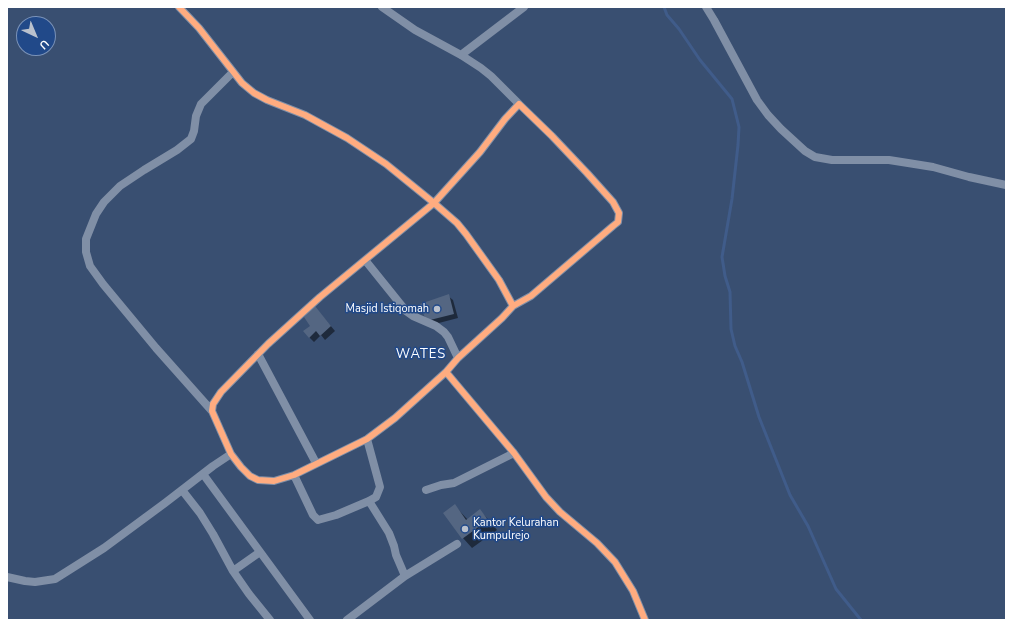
<!DOCTYPE html>
<html>
<head>
<meta charset="utf-8">
<style>
  body { margin:0 }
  #map { position:relative; width:1013px; height:627px; overflow:hidden; background:#394f71; font-family:"Nunito Sans",sans-serif }
  canvas { display:block }
  .frame { position:absolute; inset:0; border:8px solid #fff; pointer-events:none }
  .north { position:absolute; left:16px; top:16px; width:40px; height:40px; box-sizing:border-box; background:#214989; border:1px solid #7a92b8; border-radius:50%; rotate:136deg; font-size:11px; font-weight:700; line-height:16px; text-align:center; color:#fff }
  .north::after { content:''; display:block; margin:auto; width:14px; height:18px; background:#bac1cd; clip-path:polygon(50% 0,100% 100%,50% 72%,0 100%) }
</style>
</head>
<body>
<div id="map">
<canvas width="1013" height="627"></canvas>
<div class="frame"></div>
<div class="north">U</div>
</div>
<script>
const ctx = document.querySelector('canvas').getContext('2d');
ctx.lineJoin = 'round';
function fillPath(path, color) { ctx.fillStyle = color; ctx.fill(path, 'evenodd'); }
const poly = rows => new Path2D(rows.map(r => 'M' + r).join(''));
function stroke(path, color, width, dash) { ctx.strokeStyle = color; ctx.lineWidth = width; ctx.lineCap = dash ? 'butt' : 'round'; ctx.setLineDash(dash || []); ctx.stroke(path); }
function drawText(font, color, halo, rows, align = 'center') {
  ctx.font = font + ' "Nunito Sans",sans-serif'; ctx.lineWidth = 3; ctx.setLineDash([]); ctx.textBaseline = 'middle'; ctx.strokeStyle = halo; ctx.fillStyle = color; for (const [text, x, y, turn = 0] of rows) {
    ctx.save(); ctx.translate(x, y); ctx.rotate((+turn || 0) * Math.PI / 180); ctx.textAlign = isNaN(turn) ? turn : align; if (halo) ctx.strokeText(text, 0, 0); ctx.fillText(text, 0, 0); ctx.restore();
  }
}
fillPath(poly([
  [448,296,453,300,458,318,435,324,426,318],
  [319,312,335,331,325,340,321,335,314,342,309,337,311,326],
  [455,506,468,520,480,511,489,520,497,530,472,548,463,538]
]), '#0007');
stroke(poly([
  [664,7,667,15,679,29,700,60,732,99,739,127,738,145,732,199,722,257,725,276,730,292,731,329,735,346,742,362,759,417,790,495,808,526,836,589,861,620]
]), '#405c8a', 3);
fillPath(poly([
  [449,294,454,314,430,320,425,318,420,304],
  [315,306,331,326,320,336,316,331,309,338,303,331,310,326,304,317],
  [455,504,466,520,480,509,488,520,462,539,443,513]
]), '#546682');
stroke(poly([
  [179,7,199,28,242,83,254,93,267,100,305,115,347,138,386,164,434,203,457,223,466,234,499,280,513,306,502,318,458,358,446,372,514,453,546,497,560,512,597,543,615,562,633,591,645,620],
  [382,7,415,30,461,55,481,68,491,76,519,104],
  [706,7,714,20,757,100,768,115,781,129,805,151,815,157,832,160,889,160,908,163,933,167,969,177,1006,185],
  [461,55,524,7],
  [365,260,406,311,413,316,436,326,444,332,448,337,458,358],
  [258,354,316,463],
  [446,372,395,418,367,439,294,475,274,481,258,480,250,476,241,467,231,454,212,411,213,404,221,392,268,344,320,297,434,203,480,152,505,119,519,104,552,136,587,173,613,202,619,213,618,222,613,226,531,296,513,306],
  [212,411,156,348,103,284,90,266,86,252,86,239,96,214,104,202,120,186,144,170,177,150,191,139,194,131,196,116,201,104,233,72],
  [203,474,310,620],
  [294,475,313,515,318,520,336,515,369,501,376,497,380,487,367,439],
  [182,490,200,513,213,534,233,571,249,594,270,620],
  [426,490,441,485,454,483,514,453],
  [369,501,389,533,394,546,396,555,405,576],
  [233,571,260,552],
  [7,577,25,581,35,582,55,579,104,548,165,503,213,466,231,454],
  [347,620,405,576,457,544]
]), '#808fa6', 8);
stroke(poly([
  [179,7,199,28,242,83,254,93,267,100,305,115,347,138,386,164,434,203,457,223,466,234,499,280,513,306,502,318,458,358,446,372,514,453,546,497,560,512,597,543,615,562,633,591,645,620],
  [446,372,395,418,367,439,294,475,274,481,258,480,250,476,241,467,231,454,212,411,213,404,221,392,268,344,320,297,434,203,480,152,505,119,519,104,552,136,587,173,613,202,619,213,618,222,613,226,531,296,513,306]
]), '#ffac80', 6);
for (const [x, y, r, color] of [
  [437,309,4,"#bac1cd"],
  [465,529,4,"#bac1cd"]
]) { const dot = new Path2D(); dot.arc(x, y, r, 0, 2 * Math.PI); ctx.fillStyle = color; ctx.fill(dot); stroke(dot, '#214989', 1.5); }
drawText('11px', '#fff', '#214989', [
  ["Masjid Istiqomah",429,309],
  ["Kantor Kelurahan",473,523,"left"],
  ["Kumpulrejo",473,536,"left"]
], 'right');
ctx.letterSpacing = '1px';
drawText('13px', '#fff', '#214989', [
  ["WATES",421,355]
]);
ctx.letterSpacing = '0px';
</script>
</body>
</html>
